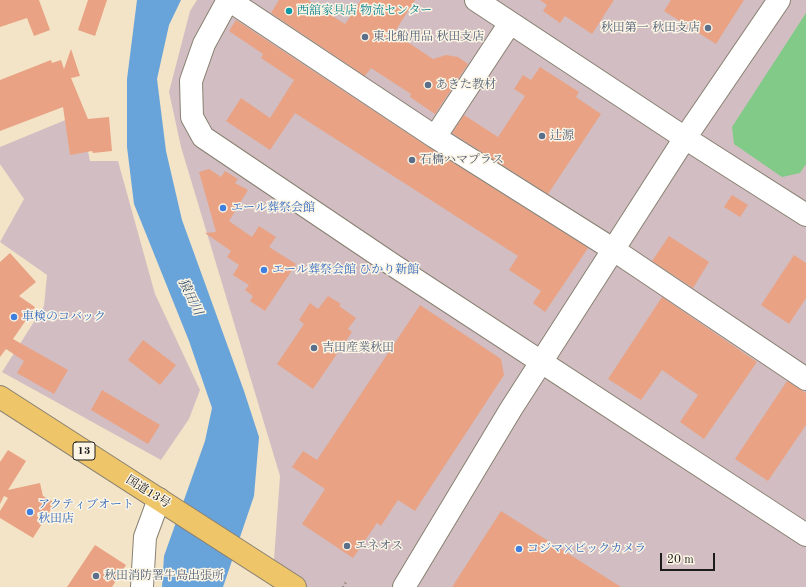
<!DOCTYPE html>
<html>
<head>
<meta charset="utf-8">
<style>
  body { margin:0 }
  #map { position:relative; width:806px; height:587px; overflow:hidden; background:#f3e4c7; font-family:"Old Standard TT",serif }
  canvas { display:block }
  .scale { position:absolute; left:660px; top:553px; width:55px; height:18px; box-sizing:border-box; border:2px solid #1c1c1c; border-top:0; padding-left:5px; font-size:12px; line-height:14px; white-space:nowrap; color:#1c1c1c; -webkit-text-stroke:3px #fcf5e5; paint-order:stroke }
</style>
</head>
<body>
<div id="map">
<canvas width="806" height="587"></canvas>
<div class="scale">20 m</div>
</div>
<script>
const ctx = document.querySelector('canvas').getContext('2d');
ctx.lineJoin = 'round';
function fillPath(path, color) { ctx.fillStyle = color; ctx.fill(path, 'evenodd'); }
const poly = rows => new Path2D(rows.map(r => 'M' + r).join(''));
function stroke(path, color, width, dash) { ctx.strokeStyle = color; ctx.lineWidth = width; ctx.lineCap = dash ? 'butt' : 'round'; ctx.setLineDash(dash || []); ctx.stroke(path); }
function drawText(font, color, halo, rows, align = 'center') {
  ctx.font = font + ' "Old Standard TT","Noto Serif JP",serif'; ctx.lineWidth = 3; ctx.setLineDash([]); ctx.textBaseline = 'middle'; ctx.strokeStyle = halo; ctx.fillStyle = color; for (const [text, x, y, turn = 0] of rows) {
    ctx.save(); ctx.translate(x, y); ctx.rotate((+turn || 0) * Math.PI / 180); ctx.textAlign = isNaN(turn) ? turn : align; if (halo) ctx.strokeText(text, 0, 0); ctx.fillText(text, 0, 0); ctx.restore();
  }
}
fillPath(poly([
  [197,0,806,0,806,587,272,587,280,476,181,147,169,92,190,11],
  [80,114,90,161,118,161,155,294,200,390,189,419,161,460,2,372,44,306,47,275,0,242,24,199,0,164,0,147]
]), '#d2bec2');
fillPath(poly([
  [806,13,806,164,800,173,782,177,734,144,732,127]
]), '#81ca87');
fillPath(poly([
  [137,0,181,0,169,25,157,79,166,151,182,220,244,391,259,437,254,496,223,587,162,587,164,556,205,441,212,408,189,341,134,204,127,147,127,79]
]), '#68a4d9');
fillPath(poly([
  [0,0,39,0,50,30,34,36,27,18,0,27],
  [88,0,107,0,95,36,78,30],
  [279,0,308,0,345,24,361,0,415,0,394,33,433,59,446,55,458,57,468,64,435,114,410,97,411,94,371,68,365,76,271,13],
  [540,0,614,0,592,34,565,16,560,23,543,11,547,5],
  [671,0,744,0,716,44,664,11],
  [236,20,428,147,588,248,545,312,533,303,541,291,509,270,518,256,295,113,270,150,226,121,241,98,270,118,294,80,261,58,263,54,229,31],
  [71,49,80,76,71,78,88,119,109,117,112,151,93,153,92,151,70,155,63,107,0,131,0,80,51,60,52,63,61,60,64,69],
  [540,67,579,92,576,97,601,114,548,194,452,133,464,115,498,137,525,96,514,89,523,75,531,80],
  [209,169,221,177,225,171,238,179,235,183,248,190,229,221,252,237,259,226,276,237,269,247,296,264,265,311,250,301,253,296,245,290,249,285,233,275,239,265,227,257,231,251,205,233,216,232,199,172],
  [732,195,748,205,740,217,724,207],
  [669,236,709,262,693,288,652,261],
  [10,253,36,282,19,296,35,307,13,339,68,370,54,394,17,373,24,361,6,349,0,357,0,262],
  [794,255,806,263,806,298,789,324,761,305],
  [328,296,341,304,339,306,356,318,348,329,352,332,313,389,277,364,304,324,299,320,310,303,318,309],
  [662,297,757,362,704,439,680,422,698,395,662,370,641,400,608,379],
  [420,305,501,359,504,375,415,511,398,500,381,526,377,523,353,558,302,524,325,489,292,467,303,451,317,460],
  [143,340,176,365,160,385,128,360],
  [787,381,806,393,806,425,768,481,735,459],
  [102,390,160,425,148,444,91,410],
  [8,450,26,461,8,490,40,483,43,496,55,503,33,538,0,518,0,511,8,498,4,496,0,504,0,462],
  [501,511,621,587,452,587],
  [95,545,126,565,112,587,67,587]
]), '#e9a283');
const minor = poly([
  [228,0,204,44,191,81,192,117,203,137,393,265,806,535],
  [229,0,435,137,614,250,806,379],
  [476,0,685,138,806,215],
  [435,137,510,23],
  [142,587,145,537,159,499],
  [404,587,511,409,685,138,779,0]
]);
const highway = poly([
  [0,397,295,587]
]);
stroke(minor, '#888072', 24);
stroke(highway, '#888072', 24);
stroke(poly([
  [343,587,346,582]
]), '#888072', 2.5, [1, 3]);
stroke(minor, '#fff', 22);
stroke(highway, '#eec569', 22);
for (const [x, y, r, color] of [
  [289,11,4,"#0f9aa8"],
  [708,28,4,"#5c6f8a"],
  [365,37,4,"#5c6f8a"],
  [428,85,4,"#5c6f8a"],
  [542,136,4,"#5c6f8a"],
  [412,160,4,"#5c6f8a"],
  [223,208,4,"#3f7fe0"],
  [264,270,4,"#3f7fe0"],
  [14,317,4,"#3f7fe0"],
  [314,348,4,"#5c6f8a"],
  [30,512,4,"#3f7fe0"],
  [347,546,4,"#5c6f8a"],
  [519,549,4,"#3f7fe0"],
  [96,576,4,"#5c6f8a"]
]) { const dot = new Path2D(); dot.arc(x, y, r, 0, 2 * Math.PI); ctx.fillStyle = color; ctx.fill(dot); stroke(dot, '#fcf5e5', 1.5); }
for (const [x, y, w] of [
  [84,451,22]
]) { const box = new Path2D(); box.roundRect(x - w / 2, y - 9, w, 18, 3); ctx.fillStyle = '#fcf5e5'; ctx.fill(box); stroke(box, '#1c1c1c', 1); }
drawText('bold 11px', '#1c1c1c', null, [
  ["13",84,451]
]);
drawText('12px', '#0d838f', '#fcf5e5', [
  ["西舘家具店 物流センター",297,11]
], 'left');
drawText('12px', '#4e5e75', '#fcf5e5', [
  ["秋田第一 秋田支店",700,28,"right"],
  ["東北船用品 秋田支店",373,37],
  ["あきた教材",436,85],
  ["辻源",550,136],
  ["石橋ハマプラス",420,160],
  ["吉田産業秋田",322,348],
  ["エネオス",355,546],
  ["秋田消防署牛島出張所",104,576]
], 'left');
drawText('12px', '#366cbe', '#fcf5e5', [
  ["エール葬祭会館",231,208],
  ["エール葬祭会館 ひかり新館",272,270],
  ["車検のコバック",22,317],
  ["アクティブオート",38,505],
  ["秋田店",38,519],
  ["コジマ×ビックカメラ",527,549]
], 'left');
drawText('12px', '#1c1c1c', '#fcf5e5', [
  ["国道13号",148,492,32]
]);
drawText('italic 13px', '#3e5971', '#fcf5e5', [
  ["猿田川",190,297,64]
]);
</script>
</body>
</html>
